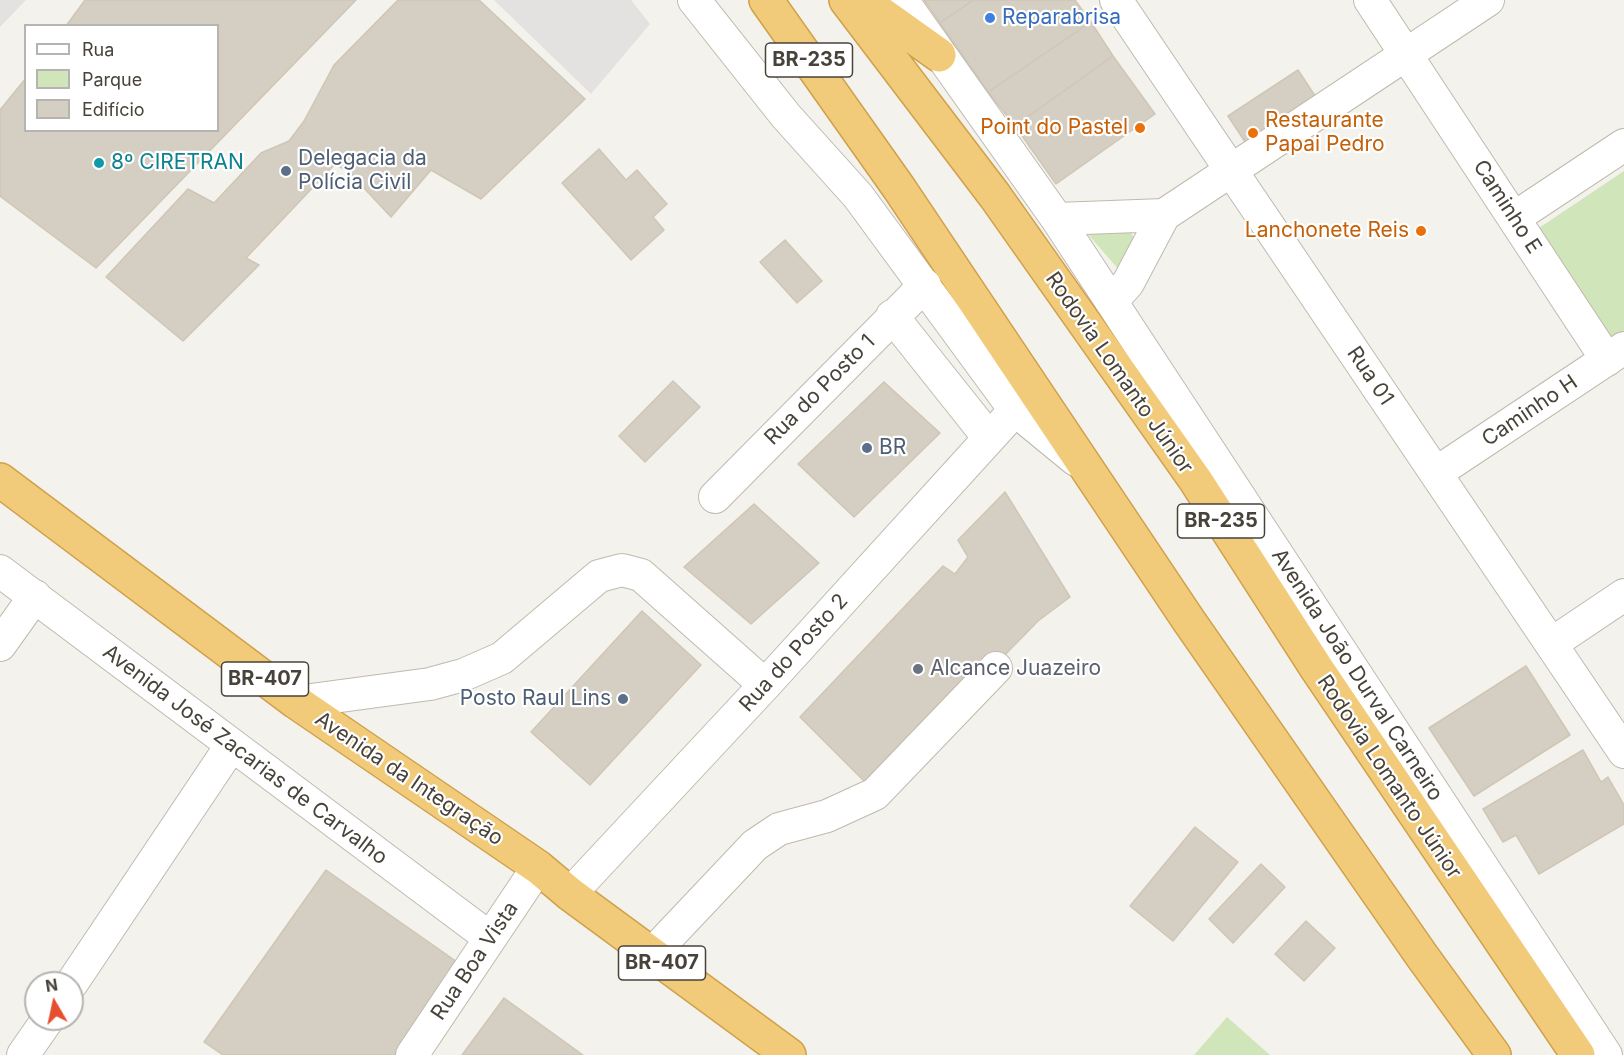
<!DOCTYPE html>
<html>
<head>
<meta charset="utf-8">
<style>
  body { margin:0 }
  #map { position:relative; width:1624px; height:1055px; overflow:hidden; background:#f4f2ec; font-family:Inter,sans-serif }
  canvas { display:block }
  .legend { position:absolute; left:24px; top:24px; width:195px; height:108px; box-sizing:border-box; background:#fff; border:2px solid #b6b4b0; margin:0; padding:8px 10px; list-style:none; font-size:18px; color:#48433a }
  .legend li { display:flex; align-items:center; gap:12px; height:30px }
  .legend b { width:30px; border:2px solid #b6b4b0 }
  .north { position:absolute; left:24px; top:971px; width:60px; height:60px; box-sizing:border-box; background:#fff; border:2px solid #b6b4b0; border-radius:50%; rotate:351deg; font-size:16px; font-weight:700; line-height:24px; text-align:center; color:#48433a }
  .north::after { content:''; display:block; margin:auto; width:21px; height:27px; background:#e74e30; clip-path:polygon(50% 0,100% 100%,50% 72%,0 100%) }
</style>
</head>
<body>
<div id="map">
<canvas width="1624" height="1055"></canvas>
<ul class="legend">
<li><b style="height:8px;background:#fff"></b>Rua</li>
<li><b style="height:16px;background:#d0e5b9"></b>Parque</li>
<li><b style="height:16px;background:#d5cec2"></b>Edifício</li>
</ul>
<div class="north">N</div>
</div>
<script>
const ctx = document.querySelector('canvas').getContext('2d');
ctx.lineJoin = 'round';
function fillPath(path, color) { ctx.fillStyle = color; ctx.fill(path, 'evenodd'); }
const poly = rows => new Path2D(rows.map(r => 'M' + r).join(''));
function stroke(path, color, width, dash) { ctx.strokeStyle = color; ctx.lineWidth = width; ctx.lineCap = dash ? 'butt' : 'round'; ctx.setLineDash(dash || []); ctx.stroke(path); }
function drawText(font, color, halo, rows, align = 'center') {
  ctx.font = font + ' Inter,sans-serif'; ctx.lineWidth = 4.5; ctx.setLineDash([]); ctx.textBaseline = 'middle'; ctx.strokeStyle = halo; ctx.fillStyle = color; for (const [text, x, y, turn = 0] of rows) {
    ctx.save(); ctx.translate(x, y); ctx.rotate((+turn || 0) * Math.PI / 180); ctx.textAlign = isNaN(turn) ? turn : align; if (halo) ctx.strokeText(text, 0, 0); ctx.fillText(text, 0, 0); ctx.restore();
  }
}
fillPath(poly([
  [1624,171,1624,340,1612,348,1533,232],
  [1125,229,1132,234,1136,245,1120,271,1086,232],
  [1227,1017,1270,1055,1194,1055]
]), '#d0e5b9');
fillPath(poly([
  [0,0,26,0,0,27],
  [494,0,631,0,650,24,591,94]
]), '#e4e2e0');
const building = poly([
  [85,0,356,0,96,268,0,196,0,110,26,78,26,130,218,130,218,26,66,26,85,0],
  [398,0,479,0,585,99,481,199,431,170,391,217,349,172,335,164,246,258,259,265,183,341,106,277,188,189,214,203,261,153,289,141,304,121,334,65,398,0],
  [924,0,973,0,940,23,924,0],
  [973,0,1075,0,1091,22,988,92,940,23,973,0],
  [1091,22,1113,56,1015,126,988,92,1091,22],
  [1113,56,1155,114,1056,184,1015,126,1113,56],
  [1298,70,1323,108,1253,154,1228,116,1298,70],
  [599,149,626,180,637,170,667,204,653,217,664,230,631,260,562,183,599,149],
  [785,240,822,281,797,303,760,262,785,240],
  [673,381,700,407,645,462,619,436,673,381],
  [884,382,940,433,854,517,798,464,884,382],
  [1005,492,1070,597,1038,621,873,790,800,717,943,566,955,574,968,557,958,540,1005,492],
  [754,504,819,563,751,624,684,567,754,504],
  [642,611,701,665,590,785,531,732,642,611],
  [1526,666,1570,735,1474,796,1429,728,1526,666],
  [1583,750,1601,782,1608,777,1624,805,1624,824,1539,874,1516,835,1503,842,1483,809,1583,750],
  [1195,827,1238,862,1173,941,1130,906,1195,827],
  [1261,864,1285,887,1233,943,1209,919,1261,864],
  [326,870,460,964,395,1055,223,1055,204,1042,326,870],
  [1306,921,1335,948,1304,981,1275,954,1306,921],
  [504,998,583,1055,462,1055,504,998]
]);
fillPath(building, '#d5cec2');
stroke(building, '#cfc6b6', 1.5);
const minor = poly([
  [694,0,786,116,858,196,1015,410,1076,460],
  [902,0,1057,219,1606,1055],
  [1116,0,1624,752],
  [1370,0,1607,360],
  [1514,218,1624,145],
  [1057,219,1164,215,1488,0],
  [1112,301,1128,283,1164,215],
  [892,316,989,438],
  [1436,473,1624,348],
  [715,497,925,285],
  [0,571,490,938],
  [1551,644,1624,595],
  [0,645,35,596],
  [296,702,430,684,463,675,502,658,599,576,622,570,641,575,765,685],
  [570,894,765,685,1015,410],
  [651,955,755,845,779,829,827,816,875,794,996,668],
  [72,983,231,746],
  [23,1055,48,1019],
  [412,1055,538,867]
]);
const highway = poly([
  [766,0,899,188,1189,621,1422,956,1494,1055],
  [846,0,995,196,1196,481,1317,669,1578,1055],
  [862,0,939,55],
  [0,480,296,702,538,867,570,894,789,1055]
]);
stroke(minor, '#bfbaaf', 34);
stroke(highway, '#d0a04a', 36);
stroke(minor, '#fff', 32);
stroke(highway, '#f1cb7a', 33);
for (const [x, y, r, color] of [
  [990,18,6,"#3f7fe0"],
  [1140,128,6,"#e8710a"],
  [1253,133,6,"#e8710a"],
  [99,163,6,"#0f9aa8"],
  [286,171,6,"#5c6f8a"],
  [1421,231,6,"#e8710a"],
  [867,448,6,"#5c6f8a"],
  [918,669,6,"#6b7280"],
  [623,699,6,"#5c6f8a"]
]) { const dot = new Path2D(); dot.arc(x, y, r, 0, 2 * Math.PI); ctx.fillStyle = color; ctx.fill(dot); stroke(dot, '#fff', 2); }
for (const [x, y, w] of [
  [809,60,87],
  [1221,521,87],
  [265,679,87],
  [662,963,87]
]) { const box = new Path2D(); box.roundRect(x - w / 2, y - 17, w, 34, 4.5); ctx.fillStyle = '#fff'; ctx.fill(box); stroke(box, '#48433a', 1.5); }
drawText('bold 20px', '#48433a', null, [
  ["BR-235",809,60],
  ["BR-235",1221,521],
  ["BR-407",265,679],
  ["BR-407",662,963]
]);
drawText('21px', '#366cbe', '#fff', [
  ["Reparabrisa",1002,18]
], 'left');
drawText('21px', '#c56008', '#fff', [
  ["Restaurante",1265,121,"left"],
  ["Papai Pedro",1265,145,"left"],
  ["Point do Pastel",1128,128],
  ["Lanchonete Reis",1409,231]
], 'right');
drawText('21px', '#4e5e75', '#fff', [
  ["Delegacia da",298,159],
  ["Polícia Civil",298,183],
  ["BR",879,448],
  ["Posto Raul Lins",611,699,"right"]
], 'left');
drawText('21px', '#0d838f', '#fff', [
  ["8º CIRETRAN",111,163]
], 'left');
drawText('21px', '#48433a', '#fff', [
  ["Caminho E",1507,207,57],
  ["Rodovia Lomanto Júnior",1119,373,55],
  ["Rua 01",1370,376,56],
  ["Rua do Posto 1",820,390,-45],
  ["Caminho H",1530,411,-34],
  ["Rua do Posto 2",794,653,-48],
  ["Avenida João Durval Carneiro",1357,675,57],
  ["Avenida José Zacarias de Carvalho",245,755,37],
  ["Rodovia Lomanto Júnior",1389,777,56],
  ["Avenida da Integração",409,779,34],
  ["Rua Boa Vista",475,961,-56]
]);
drawText('21px', '#5b616d', '#fff', [
  ["Alcance Juazeiro",930,669]
], 'left');
</script>
</body>
</html>
